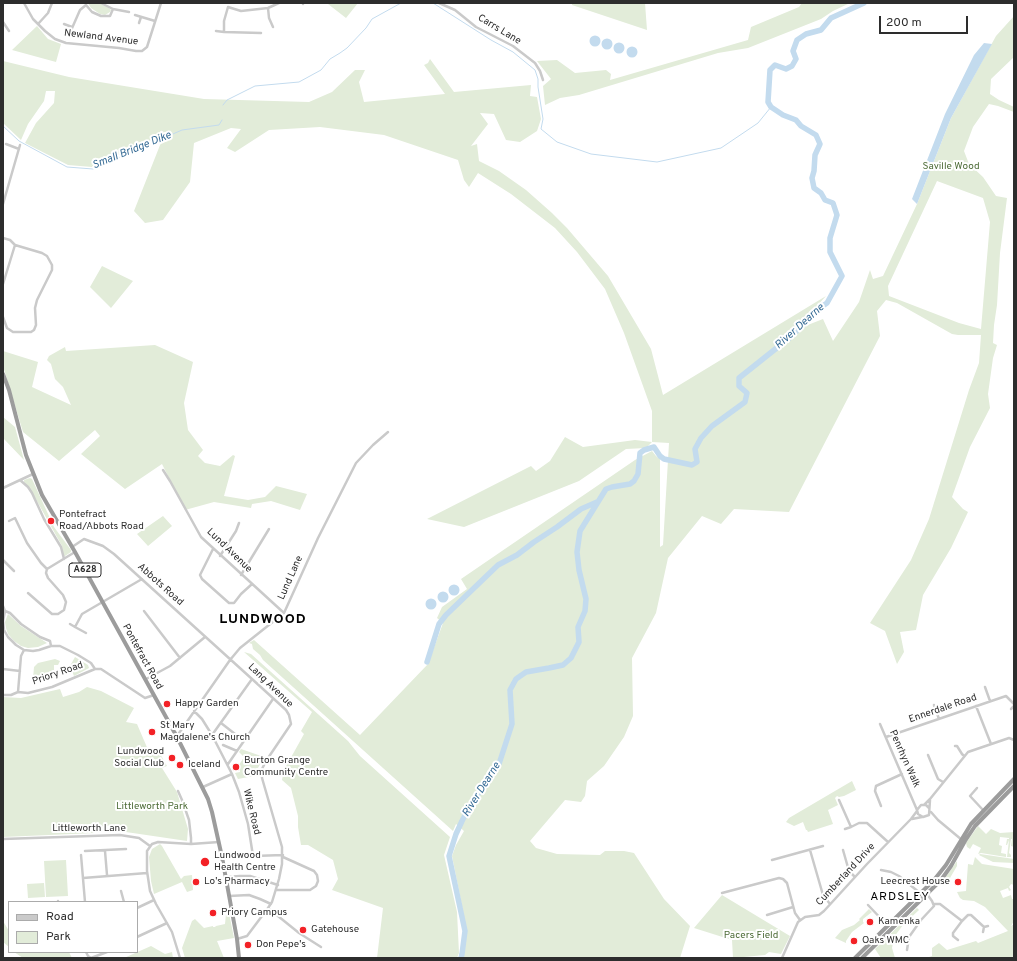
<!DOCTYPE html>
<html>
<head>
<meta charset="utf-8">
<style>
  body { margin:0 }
  #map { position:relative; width:1017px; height:961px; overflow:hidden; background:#fff; font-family:Overpass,sans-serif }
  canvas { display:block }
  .frame { position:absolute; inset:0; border:4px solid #2d2d2d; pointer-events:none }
  .legend { position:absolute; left:8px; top:901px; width:130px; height:52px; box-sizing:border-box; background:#fff; border:1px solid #ababab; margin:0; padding:5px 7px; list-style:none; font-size:12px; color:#2d2d2d }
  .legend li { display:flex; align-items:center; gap:8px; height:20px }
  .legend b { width:20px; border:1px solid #ababab }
  .scale { position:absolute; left:879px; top:16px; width:89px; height:18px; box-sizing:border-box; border:2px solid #2d2d2d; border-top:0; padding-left:5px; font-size:12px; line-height:14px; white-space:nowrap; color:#2d2d2d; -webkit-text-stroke:3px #fff; paint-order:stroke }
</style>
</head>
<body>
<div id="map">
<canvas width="1017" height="961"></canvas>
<div class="frame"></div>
<ul class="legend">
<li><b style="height:5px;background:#cacaca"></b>Road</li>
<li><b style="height:11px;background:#e2ecd9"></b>Park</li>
</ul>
<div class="scale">200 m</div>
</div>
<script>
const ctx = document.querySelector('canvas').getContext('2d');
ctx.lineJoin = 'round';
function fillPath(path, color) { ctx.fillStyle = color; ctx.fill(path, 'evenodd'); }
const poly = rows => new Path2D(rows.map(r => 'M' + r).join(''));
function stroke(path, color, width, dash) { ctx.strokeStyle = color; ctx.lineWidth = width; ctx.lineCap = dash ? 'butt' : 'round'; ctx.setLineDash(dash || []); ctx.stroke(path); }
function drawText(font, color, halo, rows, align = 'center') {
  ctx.font = font + ' Overpass,sans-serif'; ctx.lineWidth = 4; ctx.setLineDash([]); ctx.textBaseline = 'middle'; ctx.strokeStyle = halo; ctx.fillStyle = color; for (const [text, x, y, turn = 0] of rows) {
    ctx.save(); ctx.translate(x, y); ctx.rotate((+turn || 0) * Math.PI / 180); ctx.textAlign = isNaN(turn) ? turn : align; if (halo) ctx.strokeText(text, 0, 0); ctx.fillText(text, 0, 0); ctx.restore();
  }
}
fillPath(poly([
  [88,3,99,3,109,8,111,10,110,12,105,15,100,14,91,8],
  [329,3,358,3,346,18,328,4],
  [572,3,645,3,647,30,572,5],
  [802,3,850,3,833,11,821,19,748,48,718,53,579,95,560,98,545,105,543,86,551,79,537,61,557,60,575,73,606,70,611,74,610,80,748,40,751,27,799,7],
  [1014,16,1014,57,991,79,990,94,999,100,1014,107,1014,112,998,106,989,104,973,127,964,151,969,164,983,177,996,196,1007,198,1000,253,997,305,994,325,993,343,997,345,993,358,988,394,990,408,970,447,952,497,963,509,968,512,951,548,923,595,916,630,900,632,904,652,897,664,885,631,870,623,911,560,929,519,969,390,979,363,981,335,958,335,952,334,897,303,886,300,877,311,880,336,789,512,734,509,721,524,702,516,668,558,656,613,632,658,633,716,624,737,604,766,587,781,585,796,581,802,565,800,530,841,536,848,557,854,600,855,605,851,624,851,634,853,664,899,690,926,680,958,461,958,467,931,452,856,456,845,464,831,456,824,453,831,263,660,260,655,253,649,252,644,249,643,254,640,360,735,428,664,443,623,437,618,442,607,467,589,461,579,635,460,652,451,656,456,660,459,660,547,663,545,669,443,652,442,646,448,626,449,579,481,464,527,427,519,531,466,536,471,550,461,565,437,583,447,635,440,652,442,652,411,624,333,605,289,577,252,555,228,511,194,478,173,469,187,464,180,458,160,384,135,320,127,269,130,235,152,227,148,241,129,231,128,194,143,190,182,163,220,145,223,134,211,164,135,92,167,68,165,25,143,36,123,54,103,55,91,46,91,44,101,28,124,21,140,3,123,3,61,69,77,204,99,309,102,332,92,355,70,365,70,359,82,364,102,445,94,424,65,428,63,430,59,454,92,531,85,530,96,537,97,541,119,537,131,520,142,506,140,494,114,480,113,488,124,471,146,477,144,479,161,499,171,526,190,552,213,567,228,608,276,651,349,663,395,826,296,795,330,823,319,833,341,859,302,870,270,873,279,883,276,917,204,951,118,996,36],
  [937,181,983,198,990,222,981,329,959,323,889,296,888,286],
  [37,26,48,39,61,44,56,62,12,50],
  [102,266,133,281,111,308,90,287],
  [155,345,193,362,184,403,188,430,203,450,198,456,205,463,220,466,233,455,235,456,224,496,248,500,265,497,276,486,307,494,300,510,271,501,252,504,251,508,214,502,185,510,162,464,125,489,81,454,100,436,95,430,59,461,23,432,3,366,3,351,38,362,32,387,71,405,63,387,55,379,51,364,47,360,49,356,65,347,66,351],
  [3,417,15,427,24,460,3,438],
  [30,478,32,479,54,527,71,550,71,552,65,556,63,556,62,546,33,494,24,482,24,480],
  [163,516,172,526,148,546,137,534],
  [8,614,21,626,47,643,38,647,28,648,21,646,14,641,8,634,6,628,5,622],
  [244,652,251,654,348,741,360,756,450,837,444,855,457,912,459,953,457,958,377,958,383,908,332,890,338,879,333,860,308,845,301,845,298,827,298,816,291,788,282,780,284,770,304,734,301,731,312,712],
  [75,657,88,665,89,668,74,676,70,666],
  [55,659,60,661,58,665,54,665,54,670,33,679,34,667,38,663],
  [87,687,101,691,134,708,126,722,137,724,149,752,158,750,167,766,162,768,177,792,188,829,187,841,126,832,119,825,96,827,95,833,3,837,3,697,21,698,60,689,63,697,79,692],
  [241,749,264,757,258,768,259,775,238,779,235,773,240,772,239,765,244,757,239,752],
  [852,781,856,790,844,796,839,797,837,796,835,798,838,805,828,810,833,824,808,832,807,830,806,830,803,822,794,826,786,822,789,818],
  [978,826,986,834,991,829,1000,833,1014,832,1014,841,1013,839,1014,847,1011,846,1012,839,1011,839,1009,853,1011,855,1011,857,1007,857,1009,840,1007,845,1006,845,1007,839,1009,839,1009,838,1000,837,999,845,1002,846,1001,853,1006,854,1006,857,981,853,978,854,981,848,973,844,970,849,967,847,966,843],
  [160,844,162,846,181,879,184,876,192,875,193,890,187,892,182,882,154,894,151,881,149,857,152,849],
  [980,854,1014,859,1014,863,993,862,979,855],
  [975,857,982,864,1014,869,1014,885,1011,884,1009,887,1011,890,1009,891,1008,888,1000,891,1003,898,1011,895,1012,899,1014,899,1014,921,1011,926,1014,924,1014,958,926,958,932,956,932,948,939,943,947,950,976,941,978,943,1008,931,985,907,974,901,963,900,960,898,957,892,966,891,968,864,973,865],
  [66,860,68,896,46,897,44,861],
  [957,861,957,866,950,878,948,877,943,886,941,884],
  [44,883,45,897,28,898,27,884],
  [722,895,790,936,781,954,769,952,765,955,733,958,732,940,694,928],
  [917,908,919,910,903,925,894,937,892,948,895,958,881,958,875,949,877,947],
  [869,909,872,912,863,919,863,922,864,923,852,932,846,941,846,943,835,938,842,930,854,925,860,920,859,919],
  [229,913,234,938,217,941,224,958,185,958,182,948,192,921,195,919,204,928,213,926,213,927,215,927,216,926,225,924,226,914],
  [3,921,9,931,9,947,3,942],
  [151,946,165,954,172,952,173,958,124,958],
  [14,952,69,952,72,958,23,958]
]), '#e2ecd9');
fillPath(poly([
  '589.5 41a5.5 5.5 0 1 1 11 0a5.5 5.5 0 1 1-11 0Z',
  '601.5 44a5.5 5.5 0 1 1 11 0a5.5 5.5 0 1 1-11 0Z',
  '613.5 48a5.5 5.5 0 1 1 11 0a5.5 5.5 0 1 1-11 0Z',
  [984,43,992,44,951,118,917,204,912,199,945,114,974,55],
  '626.5 52a5.5 5.5 0 1 1 11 0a5.5 5.5 0 1 1-11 0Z',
  '448.5 590a5.5 5.5 0 1 1 11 0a5.5 5.5 0 1 1-11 0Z',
  '437.5 597a5.5 5.5 0 1 1 11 0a5.5 5.5 0 1 1-11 0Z',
  '425.5 604a5.5 5.5 0 1 1 11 0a5.5 5.5 0 1 1-11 0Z'
]), '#c3dbee');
stroke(poly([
  [433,3,491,40,513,52,535,70,538,79,538,87,543,119,541,129,557,142,591,154,657,162,721,148,758,123,771,107],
  [223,105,227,100,255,86,299,82,321,70,330,59,340,53,347,48,366,28,372,19,401,3],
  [3,126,19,141,67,167,93,169,182,130,219,125,222,120]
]), '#c3dbee', 1);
stroke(poly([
  [427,662,439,624,446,615,498,565,517,555,534,542,557,527,581,509,597,502],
  [461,958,462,954,465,931,449,856,456,834,462,821,471,804,499,764,512,724,510,690,516,679,526,672,549,668,563,665,571,658,579,642,578,627,585,611,586,599,579,570,577,552,580,531,606,489,612,487,630,484,634,481,638,474,640,453,644,450,654,447,660,456,664,459,692,465,697,462,695,449,701,438,712,426,745,402,747,393,739,386,739,378,793,335,811,314,827,303,842,276,830,252,830,238,837,215,833,203,825,200,821,193,814,188,812,178,814,171,815,155,820,144,816,135,801,126,796,120,783,115,771,107,768,102,770,70,775,65,786,69,792,66,796,59,793,51,797,40,806,34,821,30,831,18,864,3]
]), '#c3dbee', 5.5);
stroke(poly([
  [24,3,33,19,45,31,55,39,66,43,119,48,136,51,142,51,147,47,161,3],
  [86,3,86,5,92,12,101,16,110,16,113,9],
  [101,3,113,9,129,12],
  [303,3,303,4],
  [439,3,455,10,476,27,513,46,535,63,540,71,543,80],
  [268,8,269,18,273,27],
  [135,15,155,21],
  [3,22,9,31],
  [139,23,141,17],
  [38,24,48,13,52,3],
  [64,24,72,27],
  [216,31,224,32,224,21,228,7,241,11,268,8,279,3],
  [224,32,261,33],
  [69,35,80,10,86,5],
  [6,144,19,149],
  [3,204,20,145],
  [3,238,10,240,15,245,42,253,47,256,52,265,52,270,37,300,35,308,36,325,34,330,31,332,13,332,7,328,3,317],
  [3,284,15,245],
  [163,470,170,481,201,537,284,613],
  [20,480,28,487,32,493,44,519,61,547,64,559],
  [3,488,33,474],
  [9,521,15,518,27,543,41,563,47,569],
  [72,547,84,539,103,546,114,554,252,679,286,710,289,715,291,724,266,761,262,769,262,778,282,847,282,864,279,879,272,902,268,908,247,936,237,939],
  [213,549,200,575,202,579,229,603,234,603,241,594,252,584],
  [220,556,236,531,239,523],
  [3,560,14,571],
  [47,569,75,552],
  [241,575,269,529],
  [28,593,52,614,58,614,64,610,66,602,63,595,48,578,46,573,47,569],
  [3,606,5,611,10,613,21,624,40,637,50,641,51,646,60,646,78,655,91,663,95,669],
  [5,611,3,621,4,630,8,637,16,645,24,650,33,651,39,650,51,646],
  [144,611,180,658],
  [70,624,75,627],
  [86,633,75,627,82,614,142,579],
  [3,669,20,671],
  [146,679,170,666,205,637],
  [985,687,990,701],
  [18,692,21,656,24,650],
  [3,695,11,695,18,692,28,693,52,687,95,669,101,669,145,698,154,695],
  [934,705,939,719],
  [976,706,991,744],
  [1011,709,1014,706],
  [194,711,202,719,212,735,232,774,239,792,248,824,253,856],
  [221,723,244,741],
  [880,724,917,810],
  [212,735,252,679],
  [177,736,230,660,240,648,284,613,318,538,356,463,373,445,388,432],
  [886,737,1006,696,1014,704],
  [223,745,237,751],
  [955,746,957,746,962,754,964,756],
  [928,755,938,779,943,782],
  [228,764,273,699],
  [203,787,232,774],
  [977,788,970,796,983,810],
  [178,791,182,800,189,820,191,838,191,844],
  [839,800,851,827,859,823,867,823,888,842],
  [924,805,930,799,968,752,1009,738,1014,740],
  [881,806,875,791,876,786,902,774],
  [929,808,926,805,921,805,917,810,918,814,923,817,929,815,930,800],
  [931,812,938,820,962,840],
  [912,819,922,817],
  [845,829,851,827],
  [3,839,120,835,139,838,150,846],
  [810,850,823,895,830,904],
  [843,850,849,871,855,877],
  [85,851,126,849],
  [105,851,107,875],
  [81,855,85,902],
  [225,857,283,855],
  [772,860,823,846],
  [881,870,891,872,899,876,920,893],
  [226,877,240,876,250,876,278,885],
  [83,878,147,873],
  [276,890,310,890,316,886,318,881,317,875,314,871,283,857],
  [121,891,124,902],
  [722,893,779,878,783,879,787,883,795,913,800,920],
  [229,896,249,895,260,899,271,904],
  [58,901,58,902],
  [934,904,940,904,962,921,968,915,971,915,984,927,983,932],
  [868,905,888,926],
  [137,908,154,900],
  [268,908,299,933,321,947],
  [767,915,793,907],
  [984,927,988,926],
  [137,937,167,923],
  [958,940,953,936,953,933,962,921],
  [907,950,909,937,921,920,934,906,932,901,927,894],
  [86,952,88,956,91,958],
  [91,958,107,952],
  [180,958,172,932,156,904,150,891,147,871,147,851,152,844,158,842,191,844,219,842],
  [782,958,798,922,805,917,819,915,824,911,867,864,911,819,917,811]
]), '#cacaca', 2.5);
stroke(poly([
  [3,374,9,390,26,455,42,495,75,552,177,737,208,799,212,812,222,857,237,939,239,958],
  [855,958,934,880,946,865,971,824,1014,779],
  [862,958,941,880,951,866,965,841,975,826,1014,786]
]), '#9c9c9c', 4);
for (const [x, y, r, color] of [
  [51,521,4,"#f32126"],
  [167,704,4,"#f32126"],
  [152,732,4,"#f32126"],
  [172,758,4,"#f32126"],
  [180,765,4,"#f32126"],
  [236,767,4,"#f32126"],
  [205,862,5,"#f32126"],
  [196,882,4,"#f32126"],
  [958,882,4,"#f32126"],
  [213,913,4,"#f32126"],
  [870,922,4,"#f32126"],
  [303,930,4,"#f32126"],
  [854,941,4,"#f32126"],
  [248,945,4,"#f32126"]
]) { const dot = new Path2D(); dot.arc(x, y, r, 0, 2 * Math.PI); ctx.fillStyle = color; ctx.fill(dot); stroke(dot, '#fff', 1.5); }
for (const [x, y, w] of [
  [85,570,32]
]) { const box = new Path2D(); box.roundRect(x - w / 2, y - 7, w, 14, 3); ctx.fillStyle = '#fff'; ctx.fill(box); stroke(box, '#2d2d2d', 1); }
drawText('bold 9px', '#2d2d2d', null, [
  ["A628",85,570]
]);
drawText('10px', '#2d2d2d', '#fff', [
  ["Carrs Lane",499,30,31],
  ["Newland Avenue",101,38,7],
  ["Lund Avenue",229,551,44],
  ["Lund Lane",291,578,-66],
  ["Abbots Road",160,585,42],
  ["Pontefract Road",142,657,61],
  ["Priory Road",58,674,-19],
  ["Lang Avenue",270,686,44],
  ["Ennerdale Road",943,709,-19],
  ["Penrhyn Walk",904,759,66],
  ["Wike Road",251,812,76],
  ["Littleworth Lane",89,829],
  ["Cumberland Drive",846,875,-47]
]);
drawText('10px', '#4d6c37', '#fff', [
  ["Saville Wood",951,167],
  ["Littleworth Park",152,807],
  ["Pacers Field",751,936]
]);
drawText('10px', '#2d2d2d', '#fff', [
  ["Pontefract",59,515],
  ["Road/Abbots Road",59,527],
  ["Happy Garden",175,704],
  ["St Mary",160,726],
  ["Magdalene's Church",160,738],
  ["Lundwood",164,752,"right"],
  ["Social Club",164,764,"right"],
  ["Burton Grange",244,761],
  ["Community Centre",244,773],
  ["Iceland",188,765],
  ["Lundwood",214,856],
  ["Health Centre",214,868],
  ["Lo's Pharmacy",204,882],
  ["Leecrest House",950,882,"right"],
  ["Priory Campus",221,913],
  ["Kamenka",878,922],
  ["Gatehouse",311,930],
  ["Oaks WMC",862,941],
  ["Don Pepe's",256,945]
], 'left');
drawText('italic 11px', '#356b95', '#fff', [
  ["Small Bridge Dike",132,151,-22],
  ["River Dearne",800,327,-42],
  ["River Dearne",482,790,-58]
]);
ctx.letterSpacing = '1px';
drawText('12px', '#000', '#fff', [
  ["ARDSLEY",900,898]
]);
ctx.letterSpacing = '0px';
ctx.letterSpacing = '1px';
drawText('bold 14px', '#000', '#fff', [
  ["LUNDWOOD",263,620]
]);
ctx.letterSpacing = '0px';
</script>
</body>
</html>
